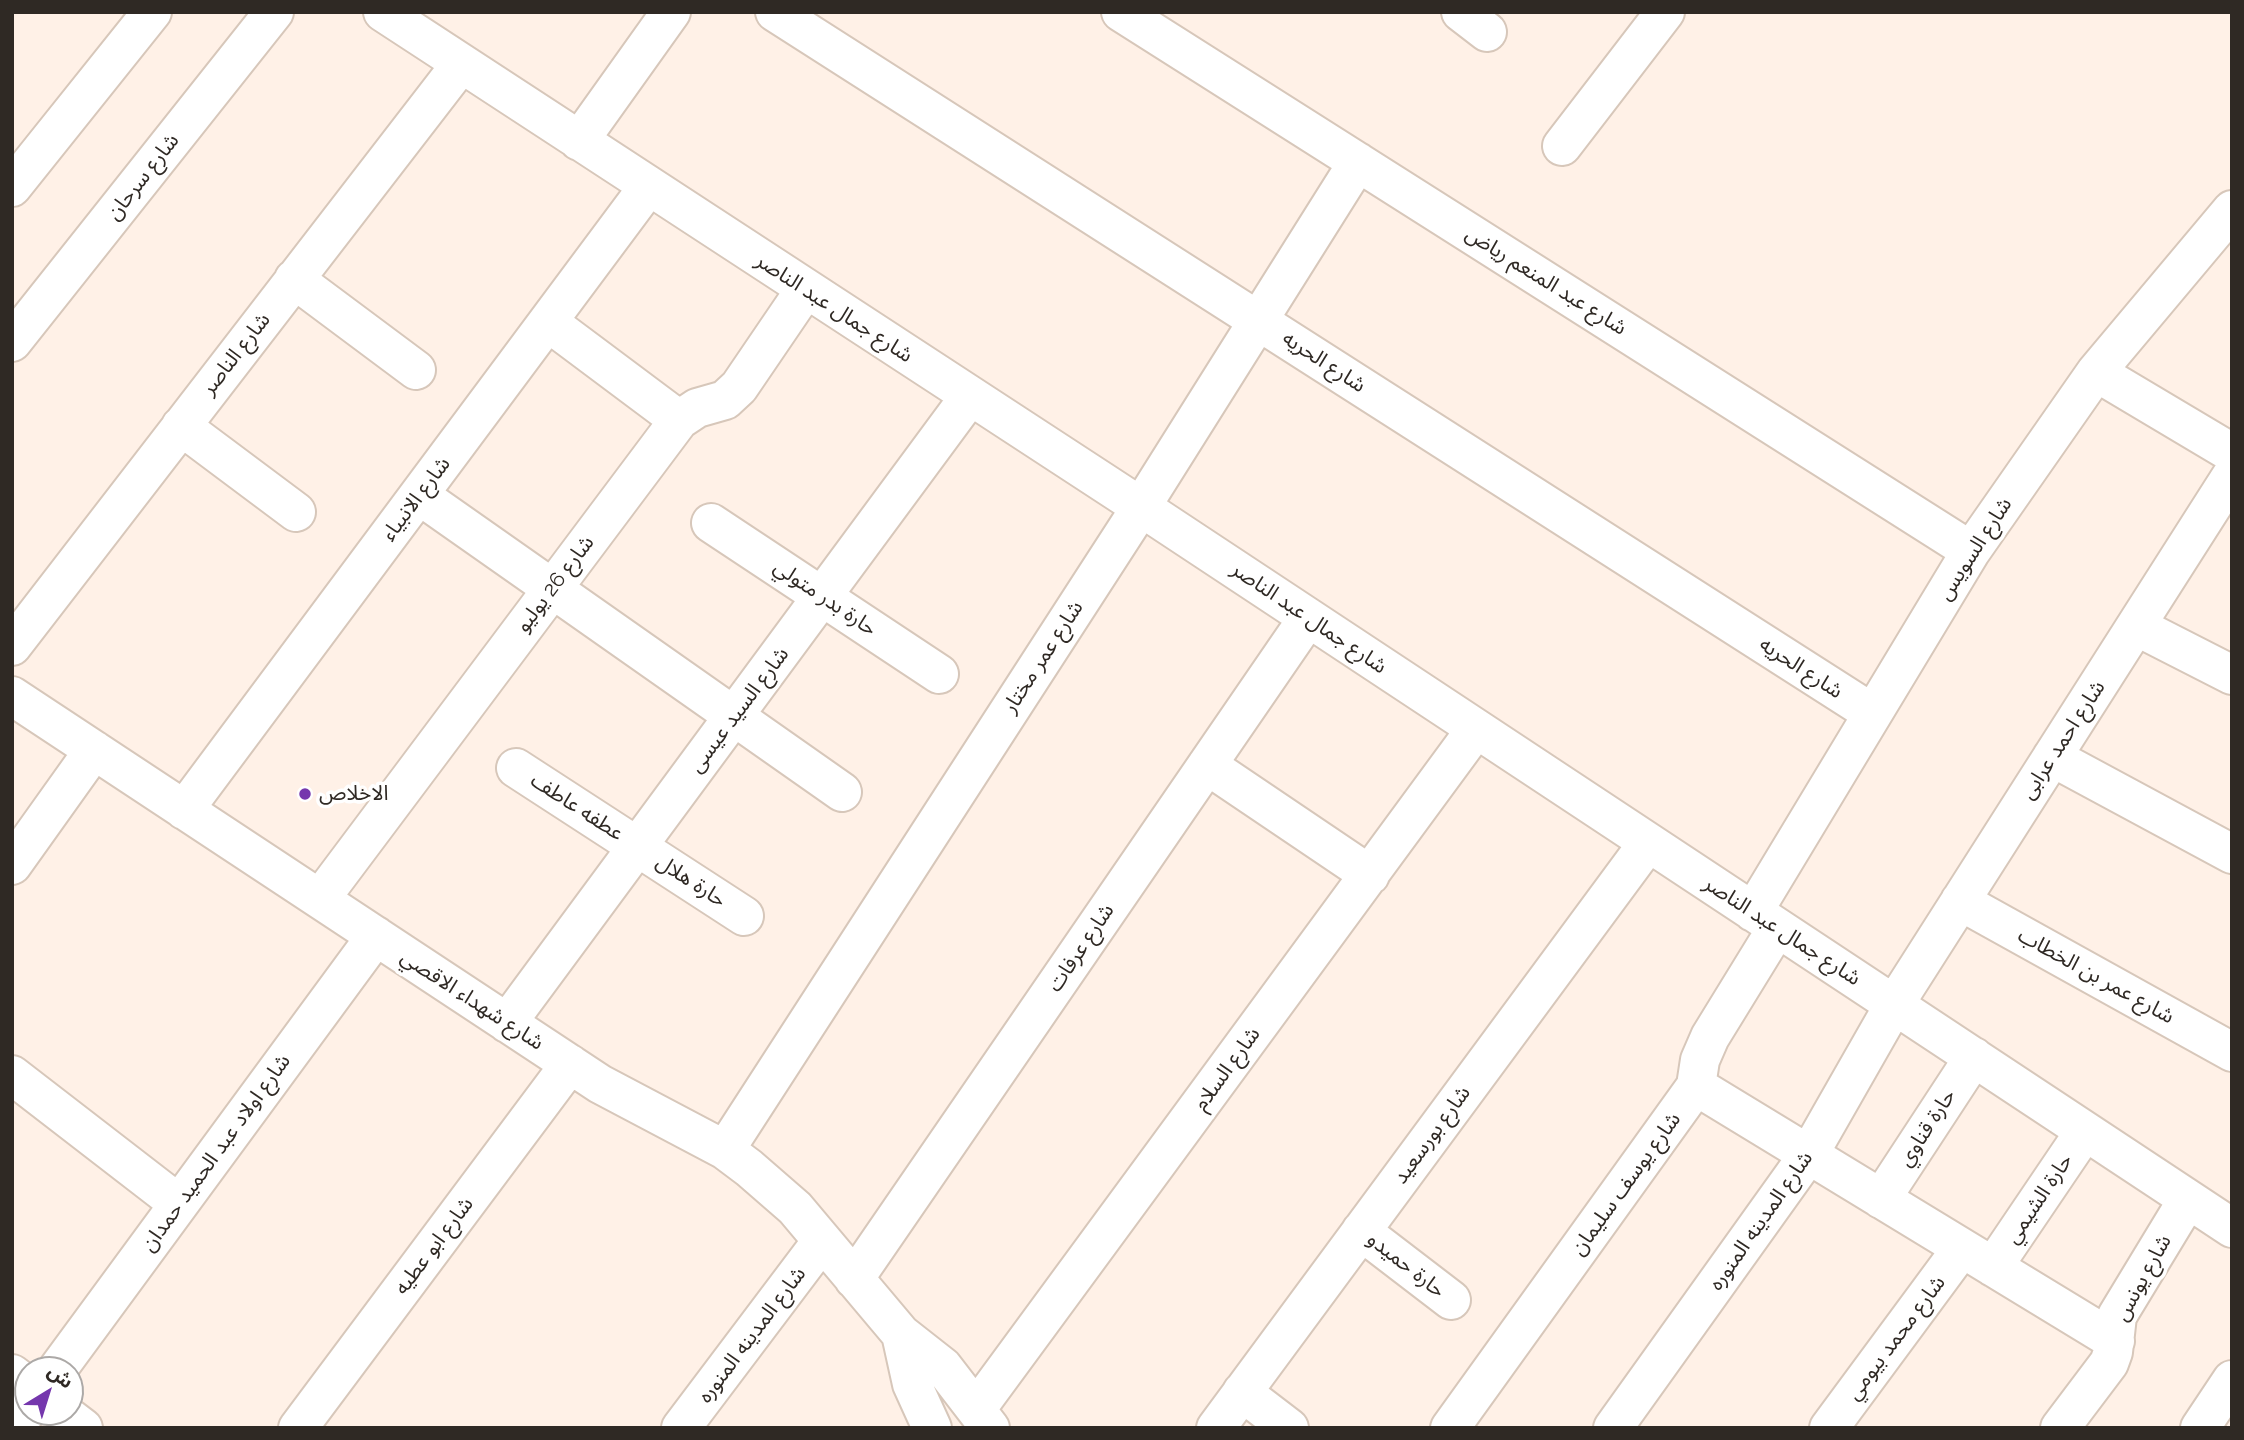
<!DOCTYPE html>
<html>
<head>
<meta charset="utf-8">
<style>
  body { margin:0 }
  #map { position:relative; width:2244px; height:1440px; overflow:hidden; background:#fff1e7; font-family:Raleway,"Noto Sans Arabic",sans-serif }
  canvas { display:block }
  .frame { position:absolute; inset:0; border:14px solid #2f2924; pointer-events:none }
  .north { position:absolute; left:14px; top:1356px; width:70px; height:70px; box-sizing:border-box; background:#fff; border:2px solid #aca9a7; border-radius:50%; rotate:38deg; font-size:19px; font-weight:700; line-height:28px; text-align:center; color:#2f2924 }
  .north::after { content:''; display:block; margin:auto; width:24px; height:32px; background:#7537ad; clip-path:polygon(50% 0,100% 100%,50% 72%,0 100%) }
</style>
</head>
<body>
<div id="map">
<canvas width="2244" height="1440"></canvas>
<div class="frame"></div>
<div class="north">ش</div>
</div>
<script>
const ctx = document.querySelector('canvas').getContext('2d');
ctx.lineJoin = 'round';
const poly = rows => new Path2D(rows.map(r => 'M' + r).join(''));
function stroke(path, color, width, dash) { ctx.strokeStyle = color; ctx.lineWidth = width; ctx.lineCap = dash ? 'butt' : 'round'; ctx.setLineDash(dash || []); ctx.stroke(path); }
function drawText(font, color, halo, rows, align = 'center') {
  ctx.font = font + ' Raleway,"Noto Sans Arabic",sans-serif'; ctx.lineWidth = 7; ctx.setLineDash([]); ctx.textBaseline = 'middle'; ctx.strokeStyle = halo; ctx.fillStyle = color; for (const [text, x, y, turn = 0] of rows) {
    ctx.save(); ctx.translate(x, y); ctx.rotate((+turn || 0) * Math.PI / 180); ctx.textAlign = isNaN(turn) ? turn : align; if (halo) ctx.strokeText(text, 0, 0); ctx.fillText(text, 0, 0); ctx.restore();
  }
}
const minor = poly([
  [383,12,1141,507,2232,1228],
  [775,12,1872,713],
  [1121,12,1971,551],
  [1461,12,1487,32],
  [579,141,671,12],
  [1562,146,1665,12],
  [12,187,152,12],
  [294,279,416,370],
  [548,322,679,420],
  [12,342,274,12],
  [2096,372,2232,453],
  [181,426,296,512],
  [419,495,842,792],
  [711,523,939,674],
  [2136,626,2232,675],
  [12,646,461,64],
  [12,696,600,1084,725,1150,749,1168,795,1208,901,1334,943,1367,990,1428],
  [2052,757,2232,854],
  [1207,765,1370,875],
  [516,768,744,916],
  [184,810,648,187],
  [12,865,94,750],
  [320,899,679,420,697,408,725,400,739,387,805,290],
  [1960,901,2232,1052],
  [1753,912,1971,551,2096,372,2232,210],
  [507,1023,970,396],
  [12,1075,179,1204],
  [1696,1086,2115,1341],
  [725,1150,1141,507,1358,162],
  [1881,1199,1974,1057],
  [1361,1231,1451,1300],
  [1993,1267,2085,1131],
  [854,1279,1308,618],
  [901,1334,912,1384,932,1428],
  [57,1370,376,936],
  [12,1374,28,1386],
  [1242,1392,1289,1428],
  [977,1408,1476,729],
  [62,1412,83,1428],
  [14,1428,28,1409],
  [298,1428,570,1064],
  [681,1428,822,1241],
  [1216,1428,1648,843],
  [1450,1428,1696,1086,1700,1060,1710,1037,1777,928],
  [1613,1428,1809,1154,1894,1005,2232,475],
  [1829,1428,1962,1248],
  [2060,1428,2109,1363,2113,1352,2117,1316,2188,1199],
  [2200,1428,2232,1380]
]);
stroke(minor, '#d7c7ba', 42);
stroke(minor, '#fff', 38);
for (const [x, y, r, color] of [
  [305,794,7,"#7537ad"]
]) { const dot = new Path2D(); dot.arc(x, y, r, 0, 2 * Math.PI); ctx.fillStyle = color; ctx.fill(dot); stroke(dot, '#fff', 2.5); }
drawText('21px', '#2f2924', '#fff', [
  ["شارع سرحان",143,177,-52],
  ["شارع عبد المنعم رياض",1546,281,32],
  ["شارع جمال عبد الناصر",834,308,33],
  ["شارع الناصر",236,354,-52],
  ["شارع الحريه",1324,362,33],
  ["شارع الانبياء",416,499,-53],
  ["شارع السويس",1975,549,-57],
  ["شارع 26 يوليو",555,584,-53],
  ["حارة بدر متولي",825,598,34],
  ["شارع جمال عبد الناصر",1309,618,34],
  ["شارع عمر مختار",1043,657,-57],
  ["شارع الحريه",1801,668,33],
  ["شارع السيد عيسى",739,710,-53],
  ["شارع احمد عرابى",2063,740,-57],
  ["عطفه عاطف",577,807,33],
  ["حارة هلال",691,881,33],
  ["شارع جمال عبد الناصر",1782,931,33],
  ["شارع عرفات",1081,948,-56],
  ["شارع عمر بن الخطاب",2096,976,29],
  ["شارع شهداء الاقصي",472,1000,33],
  ["شارع السلام",1227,1069,-54],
  ["حارة قناوي",1927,1128,-57],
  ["شارع بورسعيد",1432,1135,-54],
  ["شارع اولاد عبد الحميد حمدان",216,1153,-54],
  ["شارع يوسف سليمان",1626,1184,-54],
  ["حارة الشيمي",2039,1199,-56],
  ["شارع المدينه المنوره",1761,1221,-55],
  ["شارع ابو عطيه",434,1246,-53],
  ["حارة حميدو",1406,1265,38],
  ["شارع يونس",2143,1278,-61],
  ["شارع المدينه المنوره",752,1335,-53],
  ["شارع محمد بيومي",1896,1338,-53]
]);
drawText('21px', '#2f2924', '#fff', [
  ["الاخلاص",319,794]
], 'left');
</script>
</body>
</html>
